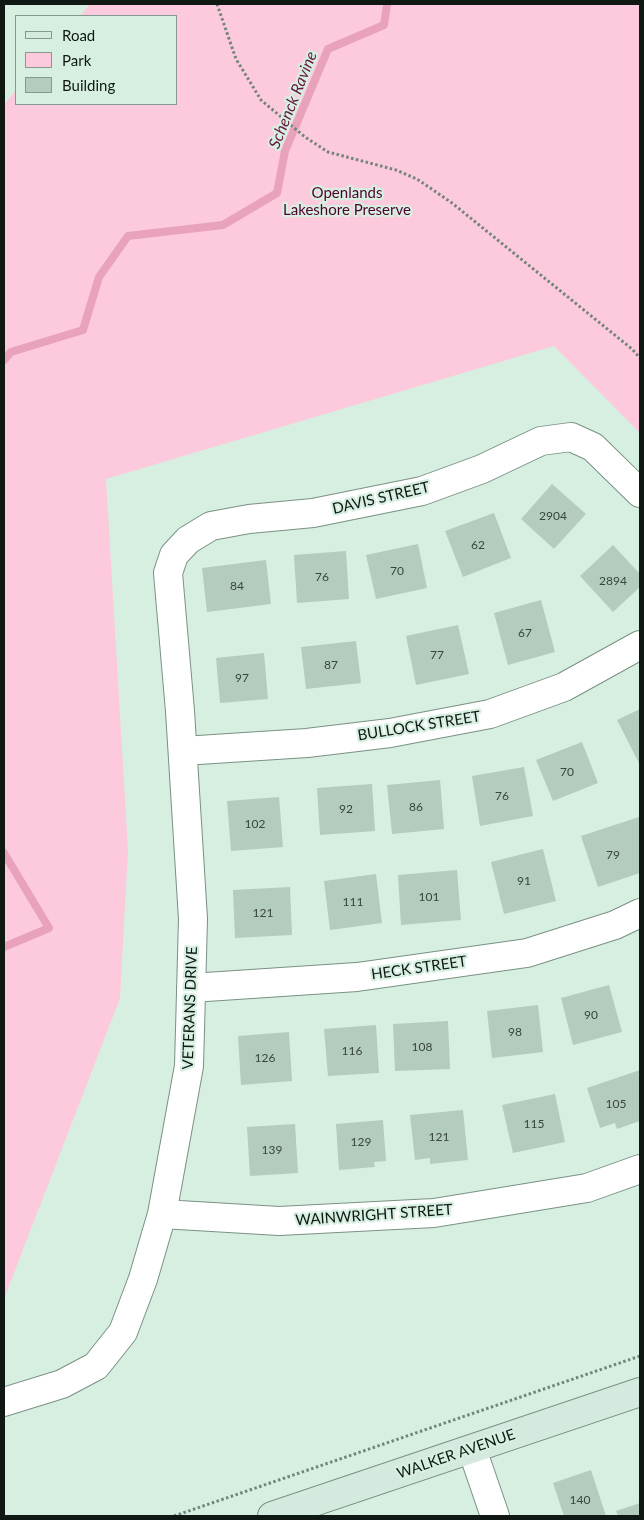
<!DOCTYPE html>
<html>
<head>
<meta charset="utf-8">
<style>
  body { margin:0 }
  #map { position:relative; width:644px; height:1520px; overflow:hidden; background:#d6efe1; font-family:Lato,sans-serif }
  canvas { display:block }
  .frame { position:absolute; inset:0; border:5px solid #0f1813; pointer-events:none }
  .legend { position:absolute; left:15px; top:15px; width:162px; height:90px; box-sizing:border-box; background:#d6efe1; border:1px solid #86998f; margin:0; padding:6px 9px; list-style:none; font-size:15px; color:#0f1813 }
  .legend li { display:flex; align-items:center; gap:10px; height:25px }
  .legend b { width:25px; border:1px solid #86998f }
</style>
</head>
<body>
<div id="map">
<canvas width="644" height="1520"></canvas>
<div class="frame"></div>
<ul class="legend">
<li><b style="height:6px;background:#d4eadf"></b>Road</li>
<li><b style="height:14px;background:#fccadc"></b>Park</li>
<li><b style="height:14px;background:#b3ccbe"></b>Building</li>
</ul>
</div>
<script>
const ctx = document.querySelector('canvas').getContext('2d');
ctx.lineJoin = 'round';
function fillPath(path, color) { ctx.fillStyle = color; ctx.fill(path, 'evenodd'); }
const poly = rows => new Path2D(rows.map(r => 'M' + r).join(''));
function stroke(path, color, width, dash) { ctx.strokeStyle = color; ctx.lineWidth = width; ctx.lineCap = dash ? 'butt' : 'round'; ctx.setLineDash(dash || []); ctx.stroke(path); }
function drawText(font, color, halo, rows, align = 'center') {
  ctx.font = font + ' Lato,sans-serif'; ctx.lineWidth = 4.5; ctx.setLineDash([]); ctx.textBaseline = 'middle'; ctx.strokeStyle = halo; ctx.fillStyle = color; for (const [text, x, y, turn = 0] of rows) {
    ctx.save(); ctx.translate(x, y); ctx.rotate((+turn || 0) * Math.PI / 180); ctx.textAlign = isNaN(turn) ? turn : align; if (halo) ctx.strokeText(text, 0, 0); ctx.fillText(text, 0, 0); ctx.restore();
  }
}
fillPath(poly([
  [90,4,640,4,640,433,554,346,106,479,128,850,120,998,4,1299,4,105,16,90,16,104,176,104,176,16,80,16]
]), '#fccadc');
stroke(poly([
  [4,360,11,352,83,330,99,277,128,236,223,225,277,193,285,151,328,49,384,25,387,4],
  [4,853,49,928,4,947]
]), '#e8a2bc', 8);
fillPath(poly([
  [552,484,586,514,554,549,521,519],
  [494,513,511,558,463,577,445,531],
  [418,544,427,588,376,599,366,555],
  [613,545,640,574,640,587,613,612,580,576],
  [346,551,349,599,297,603,294,555],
  [266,560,271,604,207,612,202,568],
  [541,600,555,652,508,665,494,613],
  [458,625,469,674,416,685,406,636],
  [356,641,361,683,306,689,301,647],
  [264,653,268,699,220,703,216,658],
  [640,709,640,765,617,720],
  [582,742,598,783,553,801,536,760],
  [524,767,533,816,480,826,472,776],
  [440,780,444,829,392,834,387,785],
  [372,784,375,831,320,835,317,788],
  [279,797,283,847,231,851,227,801],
  [639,817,640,873,598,887,581,836],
  [543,849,556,901,504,914,491,862],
  [457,870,461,920,401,925,398,875],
  [376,874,382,923,330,930,324,881],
  [290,887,292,935,235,938,233,890],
  [609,985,622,1032,573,1045,561,998],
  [538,1005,543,1052,492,1058,487,1011],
  [448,1021,450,1069,395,1071,393,1024],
  [376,1025,379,1073,328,1076,324,1029],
  [289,1032,292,1081,241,1085,238,1036],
  [640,1070,640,1121,617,1129,615,1123,600,1128,587,1088],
  [555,1094,565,1142,513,1153,502,1105],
  [463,1110,468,1160,430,1164,430,1158,415,1160,410,1115],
  [383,1120,386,1161,374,1162,375,1167,339,1170,336,1124],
  [295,1124,298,1173,250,1176,247,1127],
  [591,1470,606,1516,564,1516,553,1483],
  [640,1503,640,1516,618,1516,616,1511]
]), '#b3ccbe');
const minor = poly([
  [183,751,307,743,390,733,490,714,564,687,640,645],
  [191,988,357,977,527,953,615,925,640,913],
  [162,1214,279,1221,434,1213,587,1188,640,1169],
  [4,1402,62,1384,96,1366,123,1332,143,1279,162,1214,189,1066,193,919,180,711,168,573,174,555,188,540,211,526,249,519,313,513,422,491,482,469,541,441,571,437,593,447,640,493],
  [472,1449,495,1516]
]);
const secondary = poly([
  [272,1516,640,1392]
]);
stroke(minor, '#7a9184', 30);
stroke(secondary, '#7a9184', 30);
stroke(poly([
  [217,4,236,59,261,100,305,137,328,152,396,170,417,179,452,203,632,349,640,358],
  [174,1516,640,1356]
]), '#73857b', 3, [2.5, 2.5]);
stroke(minor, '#fff', 28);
stroke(secondary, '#d4eadf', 28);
drawText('12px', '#38453e', null, [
  ["2904",553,516],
  ["62",478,545],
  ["70",397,571],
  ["76",322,577],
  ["2894",613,581],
  ["84",237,586],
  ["67",525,633],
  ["77",437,655],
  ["87",331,665],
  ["97",242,678],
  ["70",567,772],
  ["76",502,796],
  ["86",416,807],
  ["92",346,809],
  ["102",255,824],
  ["79",613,855],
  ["91",524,881],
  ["101",429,897],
  ["111",353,902],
  ["121",263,913],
  ["90",591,1015],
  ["98",515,1032],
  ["108",422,1047],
  ["116",352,1051],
  ["126",265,1058],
  ["105",616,1104],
  ["115",534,1124],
  ["121",439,1137],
  ["129",361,1142],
  ["139",272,1150],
  ["140",580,1500]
]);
drawText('15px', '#52002e', '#d6efe1', [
  ["Openlands",347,193],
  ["Lakeshore Preserve",347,210]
]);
drawText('15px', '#0f1813', '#d6efe1', [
  ["DAVIS STREET",381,498,-13],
  ["BULLOCK STREET",419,726,-9],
  ["HECK STREET",419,968,-8],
  ["VETERANS DRIVE",190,1008,-88],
  ["WAINWRIGHT STREET",374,1215,-4],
  ["WALKER AVENUE",456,1454,-19]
]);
drawText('italic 16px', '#681840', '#d6efe1', [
  ["Schenck Ravine",293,100,-68]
]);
</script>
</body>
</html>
